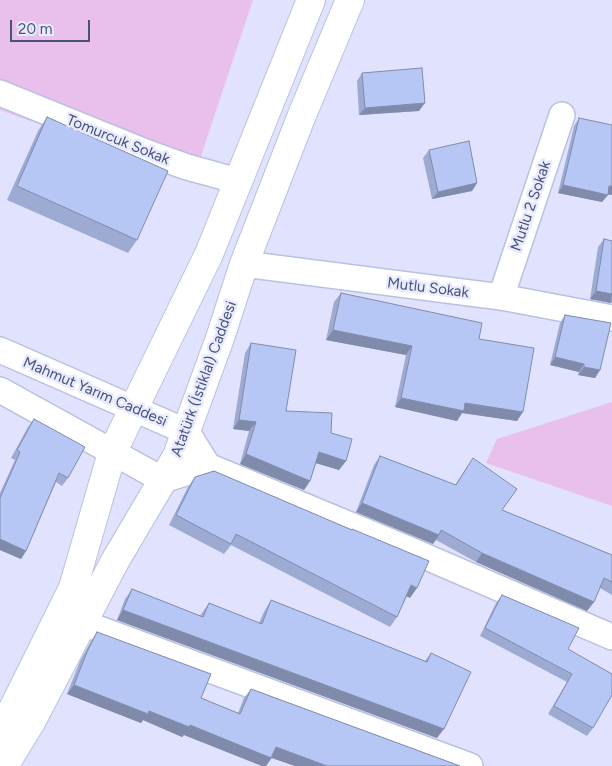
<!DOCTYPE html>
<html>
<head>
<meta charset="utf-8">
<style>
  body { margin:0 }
  #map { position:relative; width:612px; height:766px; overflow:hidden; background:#e1e3fe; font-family:Figtree,sans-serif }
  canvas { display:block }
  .scale { position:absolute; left:10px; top:20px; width:80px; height:22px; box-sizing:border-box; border:2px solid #465576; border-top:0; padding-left:6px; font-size:15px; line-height:18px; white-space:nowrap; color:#465576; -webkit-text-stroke:4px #e9eaff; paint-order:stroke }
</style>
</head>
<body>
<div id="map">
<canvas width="612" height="766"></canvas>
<div class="scale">20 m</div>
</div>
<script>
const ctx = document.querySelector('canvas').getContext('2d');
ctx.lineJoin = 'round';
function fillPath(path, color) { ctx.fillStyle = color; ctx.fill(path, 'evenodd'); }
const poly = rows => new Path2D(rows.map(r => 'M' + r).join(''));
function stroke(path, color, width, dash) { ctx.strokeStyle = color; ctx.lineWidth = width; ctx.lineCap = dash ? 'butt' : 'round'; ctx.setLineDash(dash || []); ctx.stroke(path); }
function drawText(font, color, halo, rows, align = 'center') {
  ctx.font = font + ' Figtree,sans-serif'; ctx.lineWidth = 5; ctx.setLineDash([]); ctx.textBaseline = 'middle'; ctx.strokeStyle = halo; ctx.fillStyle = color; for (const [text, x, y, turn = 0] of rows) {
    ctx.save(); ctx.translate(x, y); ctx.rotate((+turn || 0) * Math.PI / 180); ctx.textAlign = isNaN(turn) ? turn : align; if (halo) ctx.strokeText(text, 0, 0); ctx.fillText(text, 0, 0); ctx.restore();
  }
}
fillPath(poly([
  [0,0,253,0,193,180,0,110],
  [612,402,612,506,486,463,497,439]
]), '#e9bfec');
const minor = poly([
  [0,93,148,153,187,167,238,181],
  [244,264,501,297,612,318],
  [501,297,562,115],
  [0,350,187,432,208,466],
  [0,390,163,480,208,466],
  [208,466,408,549,612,637],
  [83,623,470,766]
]);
const tertiary = poly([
  [0,735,73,588,112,453,209,254,311,0],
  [4,766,31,722,115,561,177,456,220,338,244,264,302,115,350,0]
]);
stroke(minor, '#bac1e0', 28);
stroke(tertiary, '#bac1e0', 30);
stroke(minor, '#fff', 25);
stroke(tertiary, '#fff', 28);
fillPath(poly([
  [362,73,419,111,359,115,357,81],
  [47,117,137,240,128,253,7,200,38,131],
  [579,118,608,194,602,202,558,193,574,126],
  [429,150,477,183,472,191,432,199,423,158],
  [604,239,612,241,612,302,611,303,590,299,598,247],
  [341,293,479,339,517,421,462,413,457,421,395,407,406,355,326,340,334,302],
  [565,315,600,370,595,378,578,375,579,372,550,365,560,323],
  [251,343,286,411,331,433,346,461,339,470,316,463,310,481,304,490,240,464,249,431,233,429,245,353],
  [34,419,68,478,62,486,56,482,26,551,21,559,0,550,0,493,15,460,11,458,28,427],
  [380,456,455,485,473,458,502,510,612,555,612,595,600,588,594,602,587,611,476,562,436,540,433,544,356,512,374,465],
  [195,477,410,598,407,596,397,617,390,627,231,545,224,554,169,525,188,487],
  [132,589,200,616,202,613,209,603,259,623,265,610,271,600,425,661,431,653,437,738,117,620,125,599],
  [502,595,568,649,593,728,587,736,548,714,567,682,480,636,496,603],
  [97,632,201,698,238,713,244,698,251,689,460,766,295,766,272,758,266,766,262,766,184,735,182,737,143,720,141,723,67,694,80,661,91,641]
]), '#9dabd3');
fillPath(poly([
  [425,103,419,111,359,115,365,108],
  [477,183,472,191,432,199,438,192],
  [563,185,608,195,602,202,558,193],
  [609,186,612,186,612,195,604,194],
  [596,291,612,294,611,303,590,299],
  [333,330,412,346,406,355,326,340],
  [555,357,584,364,579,372,550,365],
  [584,367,600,370,595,378,578,375],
  [401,398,465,403,523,412,517,421,462,413,457,421,395,407],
  [239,420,256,422,249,431,233,429],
  [319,452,346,461,339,470,312,462],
  [246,454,310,481,304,490,240,464],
  [362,503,439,535,433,544,356,512],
  [0,539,26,551,21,559,0,550],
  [482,553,594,602,587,611,476,562],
  [411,585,417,588,410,598,404,595],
  [123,610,444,729,437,738,117,620],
  [74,685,190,725,271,758,266,766,262,766,184,735,182,737,143,720,141,723,67,694],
  [276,747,327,766,295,766,269,757]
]), '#808bac');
const building = poly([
  [422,68,425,103,365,108,362,73,422,68],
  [47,117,168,171,137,240,17,186,47,117],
  [579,118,612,125,612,186,609,186,608,195,563,185,579,118],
  [469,141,477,183,438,192,429,150,469,141],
  [604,239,612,241,612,294,596,291,604,239],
  [341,293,482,323,479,339,534,348,523,412,465,403,464,411,401,398,412,346,333,330,341,293],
  [565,315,611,323,600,370,584,367,584,364,555,357,565,315],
  [251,343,296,350,286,411,332,413,331,433,352,439,346,461,319,452,310,481,246,454,256,422,239,420,251,343],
  [34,419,85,447,68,478,59,473,26,551,0,539,0,498,20,452,17,450,34,419],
  [380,456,456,485,473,458,517,489,502,510,612,555,612,582,604,578,594,602,482,553,441,530,439,535,362,503,380,456],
  [214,471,352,530,352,529,429,561,417,588,411,585,397,617,236,534,231,544,176,515,195,477,214,471],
  [132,589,203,617,209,603,262,624,271,600,427,662,431,653,471,672,444,729,123,610,132,589],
  [502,595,579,628,568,649,612,674,612,695,593,728,554,706,572,674,485,628,502,595],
  [97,632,211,674,201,698,240,714,251,689,460,766,327,766,276,747,271,758,190,725,189,727,149,711,148,714,74,685,87,652,97,632]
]);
fillPath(building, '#b7c7f5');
stroke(building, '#808bac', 1);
drawText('15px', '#465576', '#e9eaff', [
  ["Tomurcuk Sokak",118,140,22],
  ["Mutlu 2 Sokak",531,206,-71],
  ["Mutlu Sokak",428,288,7],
  ["Atatürk (İstiklal) Caddesi",204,379,-70],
  ["Mahmut Yarım Caddesi",95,392,23]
]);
</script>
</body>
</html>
